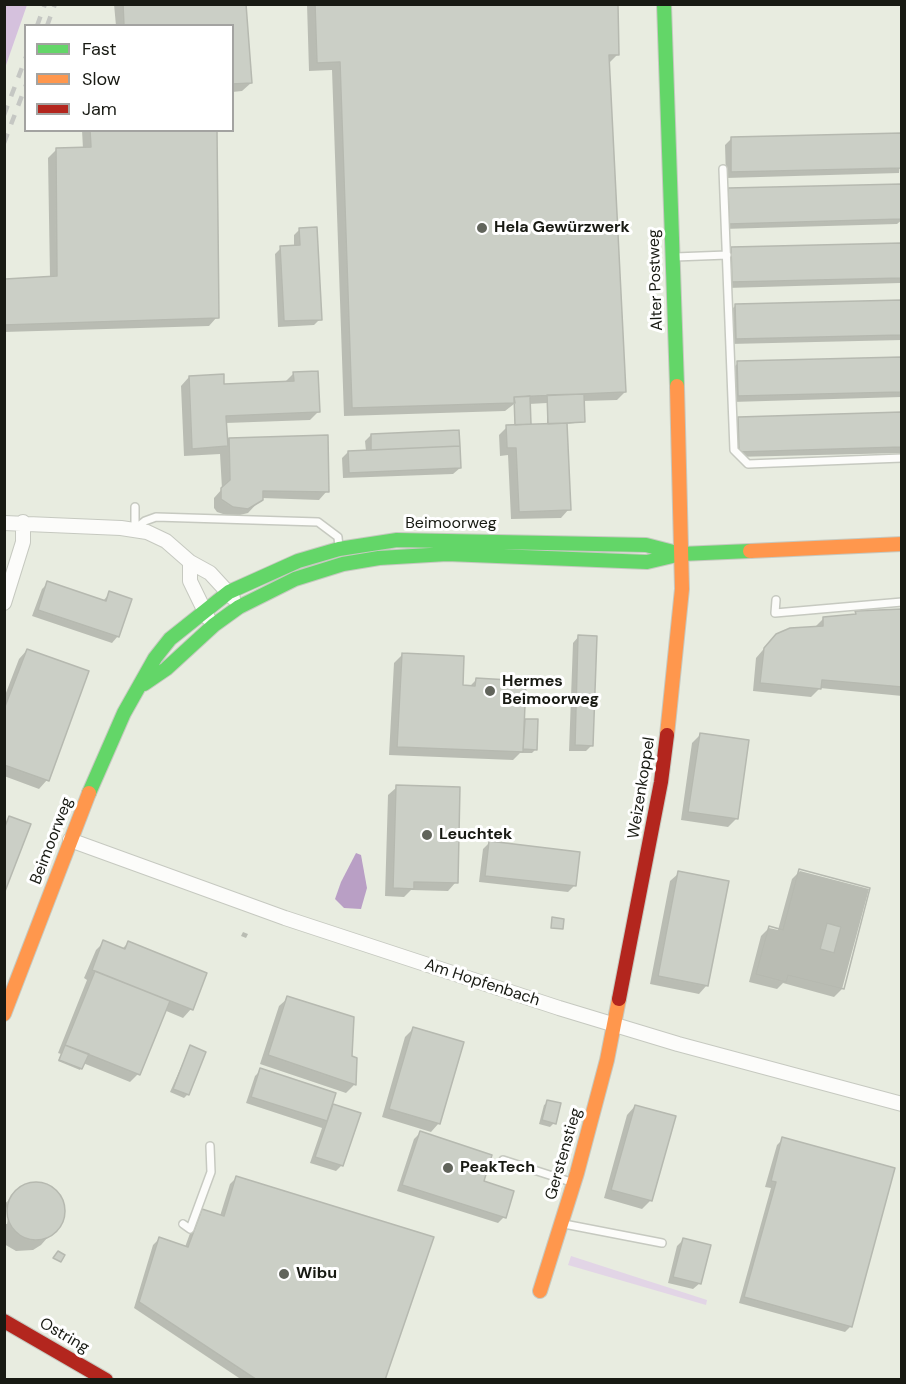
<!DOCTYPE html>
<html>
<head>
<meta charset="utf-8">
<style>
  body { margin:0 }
  #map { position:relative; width:906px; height:1384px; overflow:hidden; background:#e8ece0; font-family:"DM Sans",sans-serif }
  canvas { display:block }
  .frame { position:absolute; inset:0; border:6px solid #181a13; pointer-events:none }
  .legend { position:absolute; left:24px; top:24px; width:210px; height:108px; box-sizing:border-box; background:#fff; border:2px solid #a3a3a1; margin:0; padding:8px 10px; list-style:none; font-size:18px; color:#181a13 }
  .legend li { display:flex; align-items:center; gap:12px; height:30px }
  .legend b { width:30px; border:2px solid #a3a3a1 }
</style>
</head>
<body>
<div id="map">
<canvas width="906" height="1384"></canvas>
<div class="frame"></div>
<ul class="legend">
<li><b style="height:8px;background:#63d668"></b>Fast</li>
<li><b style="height:8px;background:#ff974d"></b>Slow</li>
<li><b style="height:8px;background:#b3261e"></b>Jam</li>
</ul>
</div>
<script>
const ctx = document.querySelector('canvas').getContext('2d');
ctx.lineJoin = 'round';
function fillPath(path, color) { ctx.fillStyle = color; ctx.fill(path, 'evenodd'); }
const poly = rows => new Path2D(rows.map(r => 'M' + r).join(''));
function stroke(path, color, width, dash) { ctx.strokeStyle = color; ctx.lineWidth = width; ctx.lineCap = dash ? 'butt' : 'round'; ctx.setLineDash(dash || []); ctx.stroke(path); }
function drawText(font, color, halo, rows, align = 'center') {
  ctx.font = font + ' "DM Sans",sans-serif'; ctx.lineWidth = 6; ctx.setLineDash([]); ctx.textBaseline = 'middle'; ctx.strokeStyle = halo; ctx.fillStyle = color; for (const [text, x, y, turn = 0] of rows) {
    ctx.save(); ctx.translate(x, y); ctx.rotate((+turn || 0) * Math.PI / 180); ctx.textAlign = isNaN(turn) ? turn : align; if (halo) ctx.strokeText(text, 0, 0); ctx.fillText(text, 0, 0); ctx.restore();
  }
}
fillPath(poly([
  [571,1256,707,1300,706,1305,568,1265]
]), '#e2d5e6');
fillPath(poly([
  [5,4,27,5,5,68,4,5]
]), '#d5c1dd');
fillPath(poly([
  [356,853,361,855,367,888,361,909,344,908,335,899,341,882]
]), '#b99fc5');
fillPath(poly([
  [114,4,245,4,251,83,242,91,232,92,232,26,116,26],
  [307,4,617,4,618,54,609,63,625,392,617,400,583,401,584,422,566,424,569,509,561,518,511,519,508,455,500,456,499,435,507,427,515,427,514,404,505,411,344,416,332,70,309,71],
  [547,403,547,426,528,426,530,424,529,404],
  [82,130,215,130,217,317,209,326,4,332,4,282,50,278,48,158,56,150,83,149],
  [902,134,899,173,726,178,725,145,731,139],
  [902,186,902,220,897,224,723,229,722,196,728,190],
  [300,229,320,319,314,325,278,327,275,254,281,248,294,247,294,235],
  [902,244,900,283,727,288,726,255,732,249],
  [902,301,902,340,730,344,730,311,736,305],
  [902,358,902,397,732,402,732,369,738,363],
  [294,373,318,412,310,420,226,423,228,439,327,436,327,491,319,500,262,498,248,513,232,517,217,512,214,508,214,498,222,489,220,454,184,456,181,386,189,377,223,385,286,381],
  [902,414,902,453,734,457,733,424,739,418],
  [371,435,460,468,453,474,343,478,342,458,348,452,366,451,365,441],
  [48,583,103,601,110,593,118,636,112,643,32,616,42,589],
  [902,611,902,696,820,688,811,697,753,691,756,658,768,644,815,627,823,619,852,616,856,613],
  [579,636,592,745,586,751,569,751,573,643],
  [27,650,47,780,39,789,4,776,4,698,19,659],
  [402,655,461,687,469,687,476,680,523,723,525,720,536,749,532,753,520,753,513,760,389,755,394,663],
  [700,735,737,818,728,827,681,820,692,743],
  [397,787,456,882,448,891,411,890,404,897,385,896,388,795],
  [489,843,574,886,568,892,479,882,483,849],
  [800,871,869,889,842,989,834,997,783,983,777,989,749,982,761,936,769,928,778,930,792,879],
  [679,873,707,985,699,994,650,984,670,881],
  [243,932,248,934,246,938,241,936],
  [104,942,122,949,128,943,191,1009,183,1018,164,1010,138,1074,130,1082,83,1063,80,1070,58,1061,61,1054,58,1053,87,980,84,978,96,950],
  [288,998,355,1059,354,1085,346,1093,260,1064,279,1006],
  [413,1029,439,1123,431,1132,382,1117,405,1037],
  [190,1047,188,1094,184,1098,170,1092],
  [261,1070,331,1104,359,1114,342,1165,336,1171,310,1163,322,1128,246,1103,255,1076],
  [548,1102,554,1123,550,1127,539,1124,544,1105],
  [635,1106,651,1200,642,1209,604,1198,627,1115],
  [420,1133,482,1182,504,1217,498,1223,397,1191,414,1139],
  [783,1139,851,1326,845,1332,739,1303,771,1188,765,1187,777,1145],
  [236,1178,384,1380,242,1380,134,1308,153,1245,159,1239,185,1247,196,1217,202,1211,220,1216,230,1184],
  [40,1183,47,1186,60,1197,63,1205,62,1221,41,1245,33,1250,16,1251,4,1244,4,1224,7,1224,11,1197,26,1185],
  [8,1201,4,1222,4,1204],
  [683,1240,700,1283,693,1289,668,1283,677,1246]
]), '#0003');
const building = poly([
  [123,4,246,4,252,83,232,84,232,26,124,26,123,4],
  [315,4,618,4,619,55,609,55,626,392,514,397,515,403,352,408,340,62,317,63,315,4],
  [90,130,217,130,219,318,4,325,5,279,57,276,56,148,91,147,90,130],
  [902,133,902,168,731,172,731,137,902,133],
  [902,184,902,219,729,224,728,188,902,184],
  [317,227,322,320,284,321,280,246,300,245,299,228,317,227],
  [902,243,902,278,732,282,731,247,902,243],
  [902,300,902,335,736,339,735,304,902,300],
  [902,357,902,392,738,396,737,361,902,357],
  [318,371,320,412,226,416,228,446,192,449,189,376,224,374,224,384,294,381,293,372,318,371],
  [584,394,585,422,548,424,547,395,584,394],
  [530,396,531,424,515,425,514,397,530,396],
  [902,412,902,447,739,452,738,417,902,412],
  [567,423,571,510,519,512,516,448,507,448,506,425,567,423],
  [459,430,460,446,371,450,371,434,459,430],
  [328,435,329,492,263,491,263,500,248,509,233,507,221,499,221,488,230,480,229,438,328,435],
  [460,446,461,468,349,473,348,451,460,446],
  [47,581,106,601,109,591,132,599,119,637,38,610,47,581],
  [902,609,902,687,822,680,821,689,760,683,764,648,776,634,790,628,823,626,823,617,856,614,855,611,902,609],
  [578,635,597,636,593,746,575,745,578,635],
  [27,649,89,671,49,781,4,765,4,709,27,649],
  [402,653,464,656,463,685,475,686,476,678,526,681,523,752,397,747,402,653],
  [525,719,538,719,537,750,523,749,525,719],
  [700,733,749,740,738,819,688,812,700,733],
  [396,785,460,787,458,883,414,882,414,889,393,888,396,785],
  [9,816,31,824,4,894,4,829,9,816],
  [489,841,580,852,576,886,485,876,489,841],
  [799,869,870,888,844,989,788,975,786,982,756,974,769,926,783,930,799,869],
  [827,923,841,927,834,953,820,949,827,923],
  [799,869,870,888,844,989,788,975,786,982,756,974,769,926,783,930,799,869],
  [678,871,729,881,708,986,658,976,678,871],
  [552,917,564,919,563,929,551,928,552,917],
  [103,940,125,949,128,941,207,973,193,1010,92,970,103,940],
  [95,971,170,1001,140,1075,65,1045,95,971],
  [287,996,354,1017,352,1056,357,1058,356,1085,268,1055,287,996],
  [413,1027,464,1042,440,1124,389,1109,413,1027],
  [65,1045,89,1054,82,1069,59,1060,65,1045],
  [190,1045,206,1052,189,1095,173,1089,190,1045],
  [260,1068,336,1093,327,1121,251,1097,260,1068],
  [547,1100,561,1103,556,1124,542,1120,547,1100],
  [333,1104,361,1113,343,1166,315,1157,333,1104],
  [635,1105,676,1116,652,1201,611,1190,635,1105],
  [420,1131,492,1155,484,1181,514,1191,506,1218,402,1185,420,1131],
  [782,1137,895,1168,852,1327,744,1297,776,1182,771,1181,782,1137],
  [236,1176,434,1237,385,1380,257,1380,139,1302,159,1237,188,1247,202,1209,224,1216,236,1176],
  '7 1211a29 29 0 1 1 58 0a29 29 0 1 1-58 0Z',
  [683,1238,711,1245,701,1284,673,1277,683,1238],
  [58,1251,65,1255,61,1262,53,1258,58,1251]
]);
fillPath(building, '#cbcfc6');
stroke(building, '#b6b9b0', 1.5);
const lane = poly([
  [723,169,734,450,748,464,902,458],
  [675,257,727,255],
  [135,507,135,529],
  [135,529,145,521,156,517,318,522,338,537,339,548],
  [776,600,775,613,902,602],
  [503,1160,571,1182],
  [183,1224,190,1229,211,1172,210,1146],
  [564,1224,662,1243]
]);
const street = poly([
  [4,523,121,528,147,532,166,541,190,562,210,573,233,598],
  [190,562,190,581,208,618],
  [4,603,23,542,23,522],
  [70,840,285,918,559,1008,678,1044,902,1104]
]);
const fast = poly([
  [664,4,677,386],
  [144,684,166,669,214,625,239,607,295,579,343,564,379,558,447,554,647,562,681,554,750,551],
  [89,793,124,713,155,658,170,639,229,592,298,561,339,549,397,540,646,545,681,554]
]);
const slow = poly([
  [750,551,902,544],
  [667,735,682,589,677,386],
  [4,1014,89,793],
  [540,1291,577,1173,607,1060,619,999]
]);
const jam = poly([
  [619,999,661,782,667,735],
  [4,1321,106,1380]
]);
stroke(lane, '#c6c9c0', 10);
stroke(street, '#c6c9c0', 16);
stroke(fast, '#c6c9c0', 16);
stroke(slow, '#c6c9c0', 16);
stroke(jam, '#c6c9c0', 16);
stroke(lane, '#fcfcfa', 7);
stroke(street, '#fcfcfa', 14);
stroke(fast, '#63d668', 14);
stroke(slow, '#ff974d', 14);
stroke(jam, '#b3261e', 14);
stroke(poly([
  [37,26,45,4],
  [47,26,55,4],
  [4,115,26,57],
  [4,143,26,85]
]), '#c5c7c3', 4.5, [10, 10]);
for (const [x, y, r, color] of [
  [482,228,6,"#61645b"],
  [490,691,6,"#61645b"],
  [427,835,6,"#61645b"],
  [448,1168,6,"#61645b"],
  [284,1274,6,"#61645b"]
]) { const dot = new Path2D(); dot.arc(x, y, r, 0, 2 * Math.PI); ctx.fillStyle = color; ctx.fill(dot); stroke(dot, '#fff', 2); }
drawText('bold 16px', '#181a13', '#fff', [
  ["Hela Gewürzwerk",494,228],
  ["Hermes",502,682],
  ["Beimoorweg",502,700],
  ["Leuchtek",439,835],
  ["PeakTech",460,1168],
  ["Wibu",296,1274]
], 'left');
drawText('16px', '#181a13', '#fff', [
  ["Alter Postweg",656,280,-92],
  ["Beimoorweg",451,524],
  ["Weizenkoppel",642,788,-81],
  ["Beimoorweg",52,841,-69],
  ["Am Hopfenbach",482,983,18],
  ["Gerstenstieg",564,1154,-74],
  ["Ostring",64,1336,30]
]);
</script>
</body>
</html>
